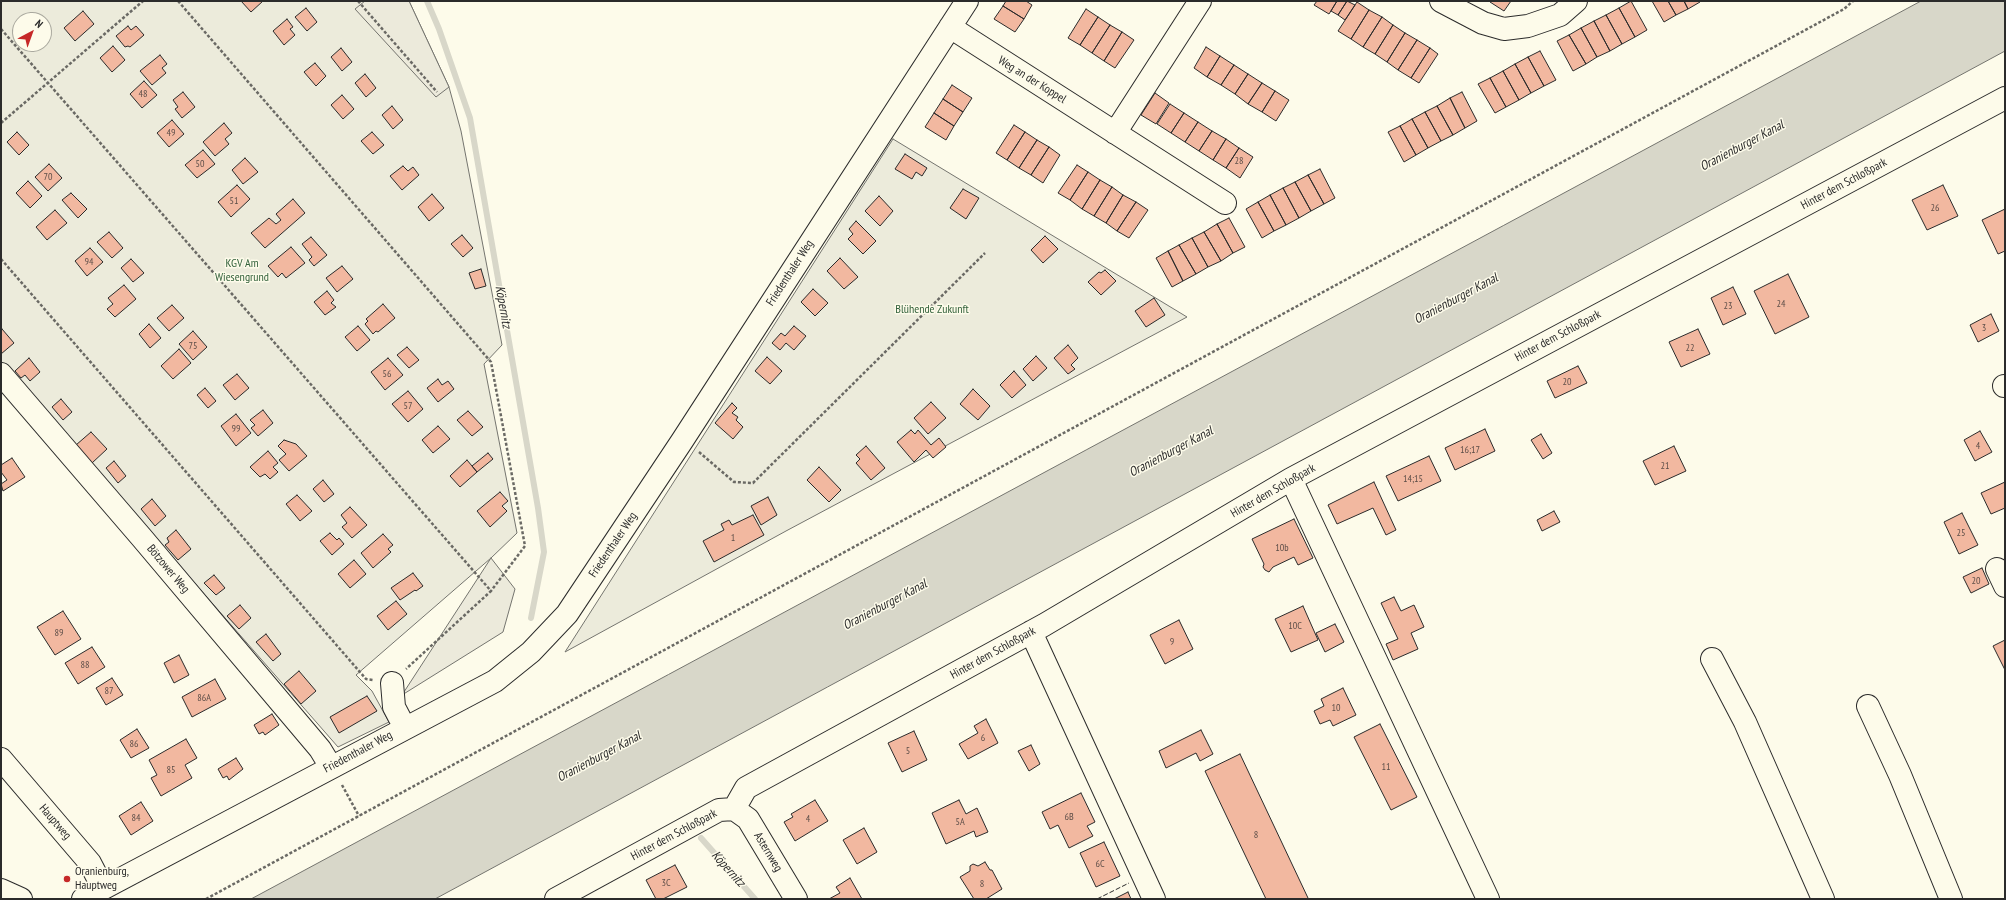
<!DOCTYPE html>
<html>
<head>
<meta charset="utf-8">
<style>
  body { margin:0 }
  #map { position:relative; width:2006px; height:900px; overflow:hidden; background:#fdfbea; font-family:"PT Sans Narrow",sans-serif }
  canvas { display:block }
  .frame { position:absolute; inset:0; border:2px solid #2b2b2b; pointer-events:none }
  .north { position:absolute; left:12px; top:12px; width:40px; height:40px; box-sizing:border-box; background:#fdfbea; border:1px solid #a9a89e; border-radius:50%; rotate:41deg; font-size:11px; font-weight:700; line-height:16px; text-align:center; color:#2b2b2b }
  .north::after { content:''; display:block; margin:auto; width:14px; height:18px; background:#c62828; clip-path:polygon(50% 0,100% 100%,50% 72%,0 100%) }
</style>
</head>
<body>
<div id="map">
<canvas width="2006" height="900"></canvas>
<div class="frame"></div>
<div class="north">N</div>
</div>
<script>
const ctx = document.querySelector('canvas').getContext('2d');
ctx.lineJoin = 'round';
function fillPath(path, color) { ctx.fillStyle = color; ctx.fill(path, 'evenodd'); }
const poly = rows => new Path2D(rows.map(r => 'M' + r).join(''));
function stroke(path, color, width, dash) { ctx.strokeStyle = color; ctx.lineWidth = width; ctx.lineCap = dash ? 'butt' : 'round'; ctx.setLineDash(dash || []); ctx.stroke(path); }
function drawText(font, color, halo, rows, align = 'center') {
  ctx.font = font + ' "PT Sans Narrow",sans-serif'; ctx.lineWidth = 3; ctx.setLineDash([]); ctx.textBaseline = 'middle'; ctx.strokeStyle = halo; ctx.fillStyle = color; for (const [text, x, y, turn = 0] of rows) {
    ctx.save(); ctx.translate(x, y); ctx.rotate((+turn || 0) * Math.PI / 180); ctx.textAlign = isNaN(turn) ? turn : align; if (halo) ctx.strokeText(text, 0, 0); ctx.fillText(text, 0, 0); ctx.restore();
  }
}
const green = poly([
  [1,1,409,1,449,87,461,131,502,345,484,364,517,533,491,558,356,675,372,691,389,722,338,747,1,362,1,1],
  [20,20,44,20,44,44,20,44,20,20],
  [893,139,1187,317,786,531,565,652,893,139]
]);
fillPath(green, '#ecebdb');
stroke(green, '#74746e', 1);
const parking = poly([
  [365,1,409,1,449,87,436,97,355,9,365,1],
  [491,558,515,589,503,632,402,695,491,558]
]);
fillPath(parking, '#eceadb');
stroke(parking, '#74746e', 1);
const water = poly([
  [1921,1,2005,1,2005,51,435,899,251,899,1921,1]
]);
fillPath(water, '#d8d7c9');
stroke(water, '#74746e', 1);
stroke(poly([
  [427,1,439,29,470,118,538,508,544,552,531,618],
  [701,838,755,899]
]), '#d8d7c9', 6);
const building = poly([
  [241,1,263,1,251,12,241,1],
  [1006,1,1026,1,1032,5,1024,19,1003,6,1006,1],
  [1317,1,1337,1,1329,14,1314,5,1317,1],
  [1337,1,1347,1,1338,15,1331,11,1337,1],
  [1347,1,1355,5,1345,20,1338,15,1347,1],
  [1491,1,1511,1,1504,11,1490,2,1491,1],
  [1631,1,1647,30,1635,37,1619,8,1631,1],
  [1652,1,1668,1,1676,15,1664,22,1652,1],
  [1668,1,1684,1,1688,9,1676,15,1668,1],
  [1684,1,1700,1,1700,2,1688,9,1684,1],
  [1357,2,1369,10,1351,39,1338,31,1357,2],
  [1003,6,1024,19,1015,32,994,19,1003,6],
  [306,8,317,22,307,31,295,17,306,8],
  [1619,8,1635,37,1622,44,1606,15,1619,8],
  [1086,9,1098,17,1080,45,1068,38,1086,9],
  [1369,10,1382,17,1363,47,1351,39,1369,10],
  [83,11,94,24,75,41,64,28,83,11],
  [1606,15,1622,44,1610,51,1594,21,1606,15],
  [1098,17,1110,25,1092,53,1080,45,1098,17],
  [1382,17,1393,25,1375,54,1363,47,1382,17],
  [287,19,293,27,290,29,295,35,284,45,273,31,287,19],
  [1594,21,1610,51,1597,57,1581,28,1594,21],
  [1110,25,1122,32,1104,61,1092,53,1110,25],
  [1393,25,1405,33,1387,62,1375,54,1393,25],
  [128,26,131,30,136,26,144,35,130,47,128,46,125,47,116,36,128,26],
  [1581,28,1597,57,1586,64,1569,35,1581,28],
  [1122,32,1134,40,1115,68,1104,61,1122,32],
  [1405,33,1417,40,1398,70,1387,62,1405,33],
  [1569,35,1586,64,1573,71,1557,41,1569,35],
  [1417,40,1430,48,1411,78,1398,70,1417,40],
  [113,46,125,60,112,72,100,58,113,46],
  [1206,47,1220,56,1207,77,1194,68,1206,47],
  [341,48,352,62,342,71,331,57,341,48],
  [1430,48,1438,54,1419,83,1411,78,1430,48],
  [1540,51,1556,80,1544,86,1528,57,1540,51],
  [160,55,167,64,162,68,166,73,152,85,140,71,160,55],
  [1220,56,1234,65,1221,85,1207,77,1220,56],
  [1528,57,1544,86,1531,93,1515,64,1528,57],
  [315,63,326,76,316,86,304,72,315,63],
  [1515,64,1531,93,1519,100,1503,71,1515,64],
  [1234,65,1248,74,1235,94,1221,85,1234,65],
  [1503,71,1519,100,1506,107,1490,78,1503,71],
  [365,74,376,88,366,97,355,83,365,74],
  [1248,74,1262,83,1248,104,1235,94,1248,74],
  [1490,78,1506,107,1495,113,1478,84,1490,78],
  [144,81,157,95,142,108,130,94,144,81],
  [1262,83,1275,91,1262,112,1248,104,1262,83],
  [952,85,972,98,963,112,943,99,952,85],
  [1275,91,1289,100,1276,121,1262,112,1275,91],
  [183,92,195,107,182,118,175,109,178,107,173,100,183,92],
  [1462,92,1477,121,1465,128,1450,98,1462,92],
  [1155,93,1169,103,1156,124,1141,115,1155,93],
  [342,95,354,109,343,119,331,105,342,95],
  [1450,98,1465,128,1453,135,1437,106,1450,98],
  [943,99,963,112,954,126,934,113,943,99],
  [1170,104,1184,113,1171,133,1157,124,1170,104],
  [392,106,403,120,393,129,382,115,392,106],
  [1437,106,1453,135,1441,141,1425,112,1437,106],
  [1425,112,1441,141,1428,148,1412,119,1425,112],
  [934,113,954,126,946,140,925,127,934,113],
  [1184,113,1198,122,1185,142,1171,133,1184,113],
  [1412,119,1428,148,1416,155,1400,126,1412,119],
  [172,120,184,134,169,147,157,133,172,120],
  [1198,122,1212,131,1199,151,1185,142,1198,122],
  [224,123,232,133,225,139,229,144,215,156,203,142,224,123],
  [1014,125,1025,132,1007,160,996,153,1014,125],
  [1400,126,1416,155,1404,162,1388,132,1400,126],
  [1212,131,1226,139,1213,160,1199,151,1212,131],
  [17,132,29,145,19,155,7,142,17,132],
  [372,132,384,145,373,154,361,141,372,132],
  [1025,132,1037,140,1019,168,1007,160,1025,132],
  [1226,139,1239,148,1226,168,1213,160,1226,139],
  [1037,140,1049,147,1031,175,1019,168,1037,140],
  [1049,147,1060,155,1043,183,1031,175,1049,147],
  [1239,148,1253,157,1240,178,1226,168,1239,148],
  [203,150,215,164,197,178,185,165,203,150],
  [905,154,927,168,922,176,916,172,912,179,895,169,905,154],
  [245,158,258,172,243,184,232,170,245,158],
  [49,164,62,178,48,191,35,177,49,164],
  [1077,165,1088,172,1070,200,1058,193,1077,165],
  [403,166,408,171,413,167,419,175,402,190,390,176,403,166],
  [1320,169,1335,198,1324,204,1308,175,1320,169],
  [1088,172,1100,180,1082,209,1070,200,1088,172],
  [1308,175,1324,204,1311,211,1295,182,1308,175],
  [1100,180,1112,187,1094,216,1082,209,1100,180],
  [28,181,42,196,30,208,16,193,28,181],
  [1295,182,1311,211,1299,218,1283,188,1295,182],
  [237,185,250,199,231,217,218,202,237,185],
  [1943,185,1958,216,1927,230,1912,200,1943,185],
  [1112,187,1123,195,1106,223,1094,216,1112,187],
  [1283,188,1299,218,1286,225,1270,195,1283,188],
  [963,189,979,198,966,219,950,208,963,189],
  [71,193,87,209,78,218,62,200,71,193],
  [432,194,444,208,429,221,418,207,432,194],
  [1123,195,1136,202,1117,231,1106,223,1123,195],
  [1270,195,1286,225,1274,231,1258,202,1270,195],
  [879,196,893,211,880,226,865,211,879,196],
  [293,199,305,213,265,248,251,233,269,218,276,224,281,220,276,214,293,199],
  [1136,202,1148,210,1129,238,1117,231,1136,202],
  [1258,202,1274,231,1262,238,1246,209,1258,202],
  [2005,209,2005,251,1998,254,1982,220,2005,209],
  [55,210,67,223,47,240,36,227,55,210],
  [1229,218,1245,247,1233,253,1217,224,1229,218],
  [856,221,876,241,863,254,848,239,853,234,849,229,856,221],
  [1217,224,1233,253,1221,261,1204,232,1217,224],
  [109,232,123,248,112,258,97,242,109,232],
  [1204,232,1221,261,1208,267,1192,238,1204,232],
  [462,235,473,248,463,257,451,244,462,235],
  [1045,236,1058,249,1043,263,1031,250,1045,236],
  [311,237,327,255,314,266,309,260,312,257,302,244,311,237],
  [1192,238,1208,267,1196,274,1179,245,1192,238],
  [1179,245,1196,274,1183,281,1168,251,1179,245],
  [291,247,305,263,286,278,282,273,278,277,268,266,291,247],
  [90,248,103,262,87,276,75,261,90,248],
  [1168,251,1183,281,1172,287,1156,258,1168,251],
  [840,258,858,277,844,289,827,271,840,258],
  [131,259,144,273,133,282,121,268,131,259],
  [342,266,353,279,337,292,326,278,342,266],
  [481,269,486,286,475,289,469,273,481,269],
  [1105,270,1116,281,1101,295,1088,282,1099,272,1101,273,1105,270],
  [1788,274,1809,317,1775,334,1754,291,1788,274],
  [124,285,136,299,115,317,107,309,113,304,108,298,124,285],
  [1733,287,1746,314,1723,325,1711,298,1733,287],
  [813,289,828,303,815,316,801,302,813,289],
  [327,291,334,300,331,303,336,307,325,315,314,302,327,291],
  [1154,298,1165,315,1146,327,1135,311,1154,298],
  [383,304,395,318,378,332,376,331,373,334,365,324,368,321,366,319,383,304],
  [172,305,184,318,169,331,157,318,172,305],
  [1991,314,1999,331,1978,342,1970,325,1991,314],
  [149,324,161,338,150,348,139,334,149,324],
  [358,326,370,340,357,351,345,337,358,326],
  [794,326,806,336,794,350,786,343,780,350,772,343,781,333,785,336,794,326],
  [2,329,14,343,1,354,1,330,2,329],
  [1698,329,1710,354,1681,367,1669,342,1698,329],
  [193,331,207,347,193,360,179,344,193,331],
  [1068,345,1078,358,1071,365,1075,369,1068,374,1054,358,1068,345],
  [407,347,419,360,409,368,397,355,407,347],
  [179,349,191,363,173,379,161,366,179,349],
  [1036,356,1047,368,1033,381,1023,369,1036,356],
  [767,357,782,371,770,384,755,371,767,357],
  [29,358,40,372,30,381,25,375,21,378,15,371,29,358],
  [388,358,403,375,385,390,371,372,388,358],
  [1578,366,1587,383,1555,398,1547,381,1578,366],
  [1014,371,1026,385,1012,398,1000,385,1014,371],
  [237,374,249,388,235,400,223,385,237,374],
  [438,379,442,385,448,381,454,389,438,402,427,388,438,379],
  [205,388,216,401,208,408,197,395,205,388],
  [973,389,990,406,978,420,960,404,973,389],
  [408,391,423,409,408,422,392,404,408,391],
  [61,399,72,412,63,420,52,407,61,399],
  [931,402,946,418,928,434,914,418,931,402],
  [732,403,737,408,732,413,738,417,736,420,743,427,733,439,715,423,732,403],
  [263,410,273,423,258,436,251,428,255,425,250,420,263,410],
  [468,411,483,427,472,436,457,420,468,411],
  [236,414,251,433,236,446,221,426,236,414],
  [438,426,450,439,433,453,422,440,438,426],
  [1485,429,1495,451,1455,470,1445,448,1485,429],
  [911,430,915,434,918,430,931,445,939,438,946,447,933,458,926,450,914,462,897,442,911,430],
  [1980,431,1992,452,1975,461,1964,440,1980,431],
  [91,432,107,449,92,463,76,445,91,432],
  [1541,434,1552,453,1543,459,1531,440,1541,434],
  [284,440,296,444,307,456,289,471,279,460,286,454,278,446,284,440],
  [866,446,885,468,871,480,856,463,860,459,856,455,866,446],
  [1674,446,1686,471,1655,485,1643,461,1674,446],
  [268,451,278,463,273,467,278,472,270,479,265,474,260,477,250,467,268,451],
  [488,453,493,459,477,472,472,466,488,453],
  [1429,456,1441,481,1398,501,1386,476,1429,456],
  [12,458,25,477,3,491,1,484,7,480,1,472,1,465,12,458],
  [467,460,477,472,460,487,450,476,467,460],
  [114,461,126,476,118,483,106,468,114,461],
  [819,467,841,490,829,502,807,480,819,467],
  [323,480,334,494,324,502,313,489,323,480],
  [1374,482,1396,530,1386,535,1373,508,1337,524,1328,505,1374,482],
  [2005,482,2005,508,1991,514,1981,493,2005,482],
  [500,492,508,501,502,506,507,511,490,527,477,511,500,492],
  [297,495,312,511,300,521,286,504,297,495],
  [768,497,777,515,761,525,751,506,768,497],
  [152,499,166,516,155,526,141,509,152,499],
  [350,507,367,525,352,538,342,527,347,523,341,515,350,507],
  [1554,511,1560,522,1542,531,1537,520,1554,511],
  [1962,513,1978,545,1959,554,1944,522,1962,513],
  [753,515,764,535,714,562,703,541,724,530,721,524,729,520,732,525,753,515],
  [1294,519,1313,558,1298,565,1294,557,1273,567,1269,572,1265,570,1263,567,1264,564,1252,539,1294,519],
  [176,530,191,549,178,560,165,545,169,542,167,538,176,530],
  [330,533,337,540,339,538,344,544,332,555,320,541,330,533],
  [383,534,393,545,388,549,391,552,373,568,361,553,383,534],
  [354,560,366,574,350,588,338,574,354,560],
  [1982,568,1989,584,1971,593,1963,577,1982,568],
  [413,573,423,586,416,591,415,590,400,600,391,588,413,573],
  [214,575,225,588,216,595,204,583,214,575],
  [1394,597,1401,611,1414,605,1424,627,1411,633,1418,649,1393,660,1386,644,1398,639,1381,603,1394,597],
  [396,601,407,614,388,630,377,616,396,601],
  [240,605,251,618,239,629,227,616,240,605],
  [1303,606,1318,640,1291,652,1275,619,1303,606],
  [63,611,81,639,55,655,37,627,63,611],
  [1179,620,1193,649,1165,664,1150,635,1179,620],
  [1335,624,1344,642,1325,652,1316,633,1335,624],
  [266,634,281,654,273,661,256,642,266,634],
  [2005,640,2005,670,1993,646,2005,640],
  [92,647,105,667,78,684,65,663,92,647],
  [179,655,189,675,174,683,164,663,179,655],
  [299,671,316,691,301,704,284,684,299,671],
  [112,678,123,695,106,705,96,688,112,678],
  [215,679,226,699,192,717,182,697,215,679],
  [1343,688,1356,715,1333,726,1330,720,1320,724,1314,711,1324,706,1321,699,1343,688],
  [367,696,377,711,339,733,330,717,367,696],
  [272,714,279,725,265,735,263,732,259,734,254,725,272,714],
  [986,719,998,743,968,759,959,744,978,733,974,726,986,719],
  [1380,724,1417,797,1391,810,1354,737,1380,724],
  [137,729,149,748,131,758,120,740,137,729],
  [1201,730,1213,754,1200,761,1196,753,1166,768,1159,751,1201,730],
  [914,731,927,760,902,772,888,743,914,731],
  [186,739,197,758,185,765,192,778,161,796,151,778,157,775,149,760,186,739],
  [1031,745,1040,764,1029,771,1018,751,1031,745],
  [1240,754,1308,898,1307,899,1266,899,1205,771,1240,754],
  [236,758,243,769,229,780,227,776,223,778,218,769,236,758],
  [1081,793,1095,822,1087,826,1093,836,1069,848,1058,825,1050,829,1042,812,1081,793],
  [815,800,828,821,795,841,784,822,793,817,791,814,815,800],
  [959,800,966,814,977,808,988,832,976,837,974,831,946,844,932,813,959,800],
  [141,802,153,821,131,835,119,816,141,802],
  [864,828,877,852,857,864,843,840,864,828],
  [1104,842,1120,876,1096,887,1080,853,1104,842],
  [985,862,990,870,992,870,1002,889,986,899,974,899,960,877,970,871,970,866,973,864,978,866,985,862],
  [675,865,687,887,663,899,656,899,646,880,675,865],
  [850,878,862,899,829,899,840,893,836,887,850,878],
  [1128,892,1131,899,1114,899,1128,892]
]);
fillPath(building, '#f2b8a0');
stroke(building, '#2b2b2b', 1);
const minor = poly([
  [1441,1,1483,23,1504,29,1528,26,1560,15,1576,1],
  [950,27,1225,203],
  [1115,133,1200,1],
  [1,374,142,538,320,749,331,767],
  [2004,386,2005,386],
  [1291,479,1488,899],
  [1997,569,2005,586],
  [1031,632,1154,899],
  [1712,659,1745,722,1823,899],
  [392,683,394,707,405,728],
  [1868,706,1900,775,1951,899],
  [1,759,90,863,103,888],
  [734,809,748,819,796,899],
  [1,890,21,899],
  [83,899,495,681,531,652,567,614,682,441,967,1],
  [556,899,719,810,734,809,746,788,1044,625,1291,479,2005,98]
]);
stroke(minor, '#2b2b2b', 24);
stroke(poly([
  [178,1,491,362,525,546,491,591],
  [358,1,437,92],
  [1,29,491,591,406,669],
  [1,123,143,1],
  [1,259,366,679,373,680],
  [699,452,734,482,753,483,985,253],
  [342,785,359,816],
  [206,899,1844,9,1853,1]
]), '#6a6964', 2.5, [3, 2]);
stroke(minor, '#fdfbea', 22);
stroke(poly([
  [1097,899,1129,883]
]), '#2b2b2b', 1, [5, 2]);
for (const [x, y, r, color] of [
  [67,879,4,"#c62828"]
]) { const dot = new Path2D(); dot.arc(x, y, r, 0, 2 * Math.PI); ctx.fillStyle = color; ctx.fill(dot); stroke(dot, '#fdfbea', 1.5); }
drawText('10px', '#5d4e48', null, [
  ["48",143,94],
  ["49",171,133],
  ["28",1239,161],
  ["50",200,164],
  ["70",48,177],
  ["51",234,201],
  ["26",1935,208],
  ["94",89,262],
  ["24",1781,304],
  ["23",1728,306],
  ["3",1984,328],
  ["75",193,346],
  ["22",1690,348],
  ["56",387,374],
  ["20",1567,382],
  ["57",408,406],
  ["99",236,429],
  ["4",1978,446],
  ["16;17",1470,450],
  ["21",1665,466],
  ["14;15",1413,479],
  ["25",1961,533],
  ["1",733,538],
  ["10b",1282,548],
  ["20",1976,581],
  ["10C",1295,626],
  ["89",59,633],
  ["9",1172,642],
  ["88",85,665],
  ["87",109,691],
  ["86A",204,698],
  ["10",1336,708],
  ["6",983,738],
  ["86",134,744],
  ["5",908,751],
  ["11",1386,767],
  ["85",171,770],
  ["6B",1069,817],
  ["84",136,818],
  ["4",808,819],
  ["5A",960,822],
  ["8",1256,835],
  ["6C",1100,864],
  ["3C",666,883],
  ["8",982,884]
]);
drawText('12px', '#2b2b2b', '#fdfbea', [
  ["Weg an der Koppel",1032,80,32],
  ["Hinter dem Schloßpark",1844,184,-28],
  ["Friedenthaler Weg",790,273,-57],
  ["Hinter dem Schloßpark",1558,336,-28],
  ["Hinter dem Schloßpark",1273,491,-30],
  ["Friedenthaler Weg",613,545,-56],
  ["Bötzower Weg",168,569,50],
  ["Hinter dem Schloßpark",993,653,-29],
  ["Friedenthaler Weg",358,752,-28],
  ["Hauptweg",55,822,49],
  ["Hinter dem Schloßpark",674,835,-28],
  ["Asternweg",768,852,59]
]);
drawText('12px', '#34623c', '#fdfbea', [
  ["KGV Am",242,264],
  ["Wiesengrund",242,278],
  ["Blühende Zukunft",932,310]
]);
drawText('12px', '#2b2b2b', '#fdfbea', [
  ["Oranienburg,",75,872],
  ["Hauptweg",75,886]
], 'left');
drawText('italic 13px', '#2b2b2b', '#fdfbea', [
  ["Oranienburger Kanal",1742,146,-28],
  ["Oranienburger Kanal",1456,299,-28],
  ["Köpernitz",503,307,80],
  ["Oranienburger Kanal",1171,452,-28],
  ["Oranienburger Kanal",885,605,-28],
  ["Oranienburger Kanal",599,757,-28],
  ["Köpernitz",728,869,48]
]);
</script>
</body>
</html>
